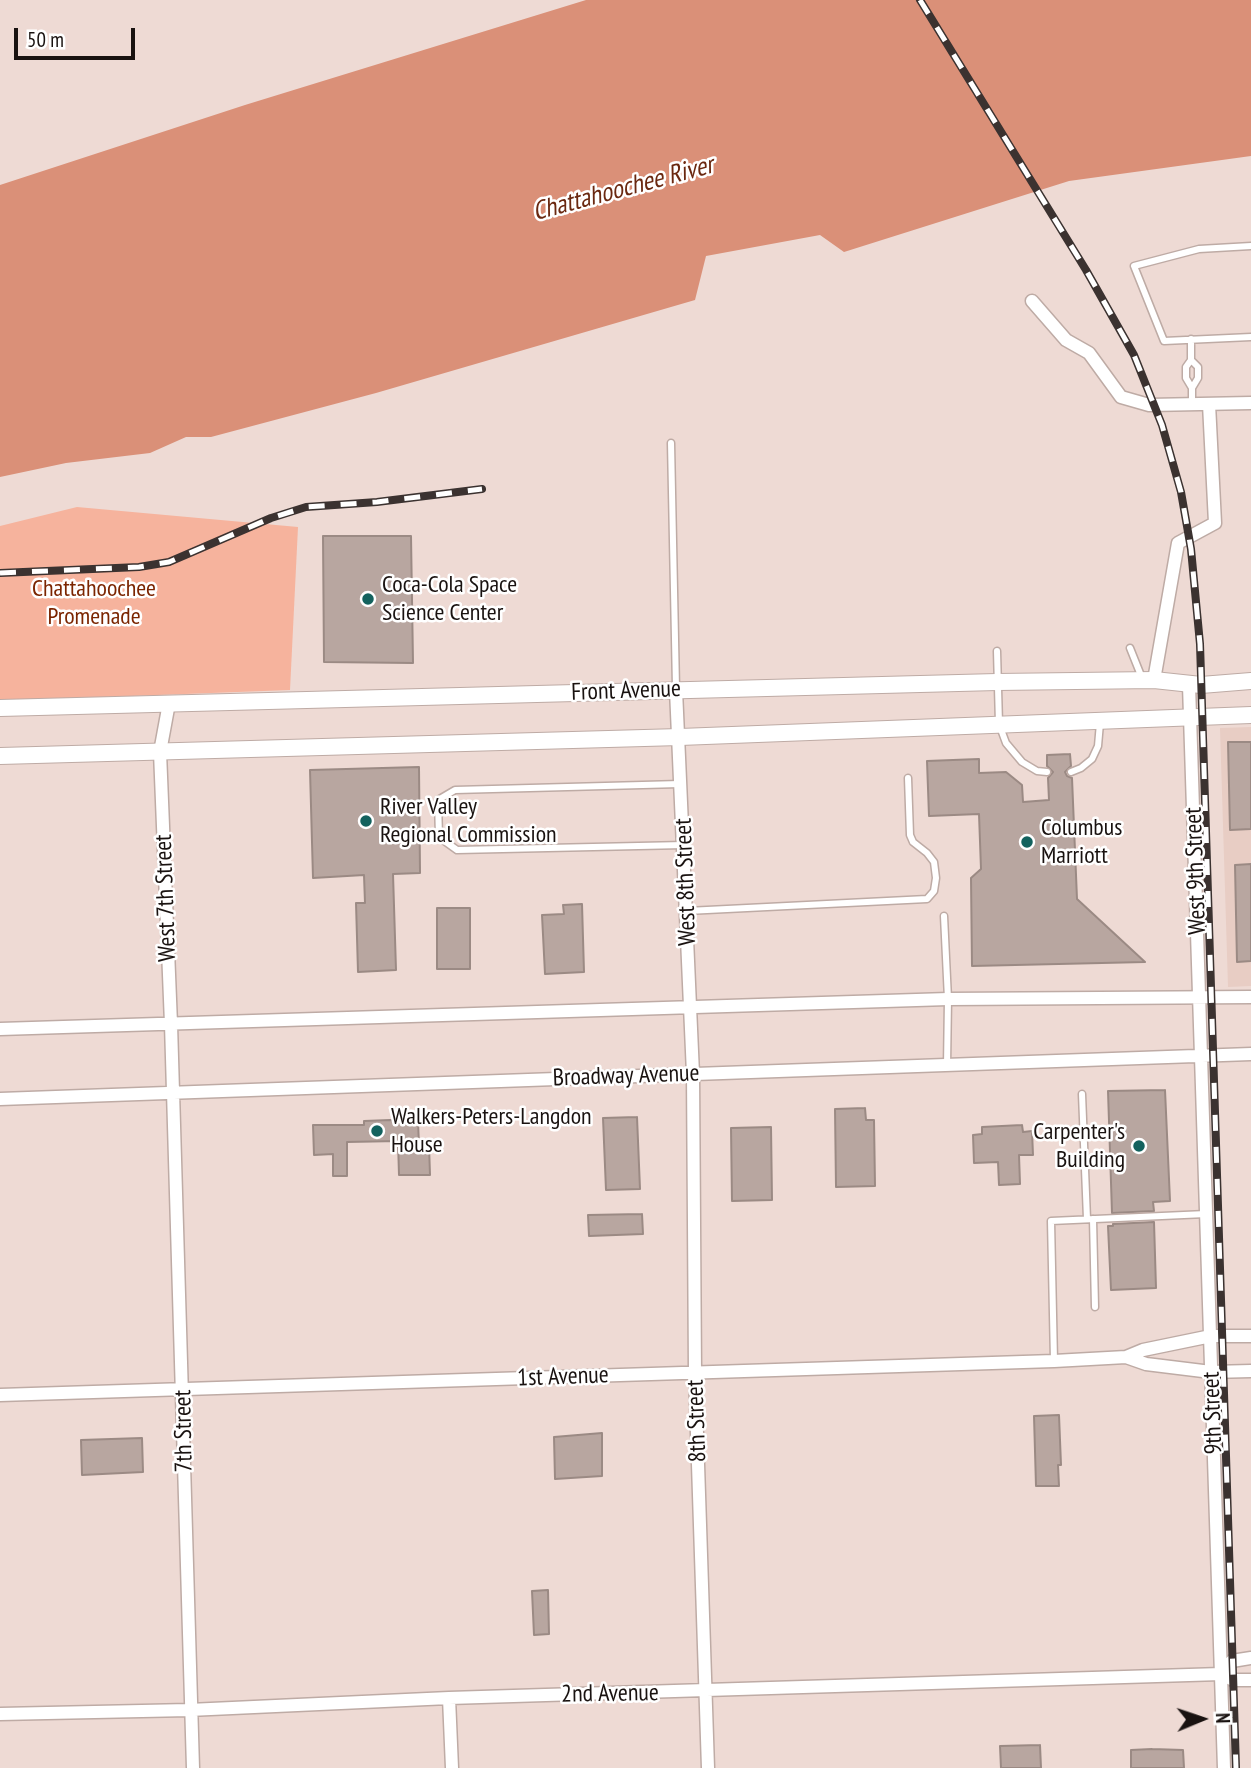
<!DOCTYPE html>
<html>
<head>
<meta charset="utf-8">
<style>
  body { margin:0 }
  #map { position:relative; width:1251px; height:1768px; overflow:hidden; background:#eedad4; font-family:"PT Sans Narrow",sans-serif }
  canvas { display:block }
  .north { position:absolute; left:1167px; top:1684px; width:70px; height:70px; -webkit-text-stroke:5px #fff; paint-order:stroke; rotate:88deg; font-size:19px; font-weight:700; line-height:28px; text-align:center; color:#191210 }
  .north::after { content:''; display:block; margin:auto; width:24px; height:32px; background:#191210; clip-path:polygon(50% 0,100% 100%,50% 72%,0 100%) }
  .scale { position:absolute; left:14px; top:28px; width:121px; height:32px; box-sizing:border-box; border:4px solid #191210; border-top:0; padding-left:9px; font-size:21px; line-height:24px; white-space:nowrap; color:#191210; -webkit-text-stroke:5px #fff; paint-order:stroke }
</style>
</head>
<body>
<div id="map">
<canvas width="1251" height="1768"></canvas>
<div class="north">N</div>
<div class="scale">50 m</div>
</div>
<script>
const ctx = document.querySelector('canvas').getContext('2d');
ctx.lineJoin = 'round';
function fillPath(path, color) { ctx.fillStyle = color; ctx.fill(path, 'evenodd'); }
const poly = rows => new Path2D(rows.map(r => 'M' + r).join(''));
function stroke(path, color, width, dash) { ctx.strokeStyle = color; ctx.lineWidth = width; ctx.lineCap = dash ? 'butt' : 'round'; ctx.setLineDash(dash || []); ctx.stroke(path); }
function drawText(font, color, halo, rows, align = 'center') {
  ctx.font = font + ' "PT Sans Narrow",sans-serif'; ctx.lineWidth = 5; ctx.setLineDash([]); ctx.textBaseline = 'middle'; ctx.strokeStyle = halo; ctx.fillStyle = color; for (const [text, x, y, turn = 0] of rows) {
    ctx.save(); ctx.translate(x, y); ctx.rotate((+turn || 0) * Math.PI / 180); ctx.textAlign = isNaN(turn) ? turn : align; if (halo) ctx.strokeText(text, 0, 0); ctx.fillText(text, 0, 0); ctx.restore();
  }
}
fillPath(poly([
  [1251,727,1251,986,1228,987,1220,728]
]), '#e8cdc4');
fillPath(poly([
  [77,507,298,527,290,690,0,701,0,526]
]), '#f6b39d');
fillPath(poly([
  [586,0,1251,0,1251,156,1069,181,844,252,820,235,706,256,695,300,376,393,211,437,186,437,150,453,66,463,0,477,0,185,245,105]
]), '#da9078');
const building = poly([
  [323,536,411,536,413,663,324,662,323,536],
  [1228,742,1251,742,1251,829,1230,830,1228,742],
  [1070,754,1071,766,1065,772,1067,776,1072,778,1077,899,1145,962,972,966,971,878,981,869,979,814,929,816,927,761,979,759,979,773,1006,772,1022,785,1023,802,1049,800,1048,778,1053,772,1047,766,1047,755,1070,754],
  [419,767,420,873,393,874,396,970,358,972,356,903,365,903,364,875,313,878,310,770,419,767],
  [1251,864,1251,961,1237,962,1235,865,1251,864],
  [582,904,584,972,545,974,542,915,564,914,563,905,582,904],
  [437,908,470,908,470,969,437,969,437,908],
  [1165,1090,1170,1201,1153,1202,1154,1211,1112,1213,1108,1091,1165,1090],
  [865,1108,866,1120,874,1120,875,1186,836,1187,835,1109,865,1108],
  [637,1117,640,1189,606,1190,603,1118,637,1117],
  [390,1120,418,1121,419,1145,429,1145,430,1175,399,1175,398,1141,347,1142,347,1176,333,1176,333,1154,314,1155,313,1125,364,1125,364,1121,390,1120],
  [1022,1125,1023,1132,1032,1131,1033,1155,1019,1155,1020,1184,999,1185,998,1162,974,1163,973,1135,982,1134,982,1127,1022,1125],
  [771,1127,772,1200,732,1201,731,1128,771,1127],
  [642,1214,643,1234,589,1236,588,1215,642,1214],
  [1154,1222,1156,1288,1111,1290,1108,1226,1113,1226,1113,1224,1154,1222],
  [1059,1415,1061,1465,1058,1465,1059,1486,1036,1486,1034,1416,1059,1415],
  [602,1433,602,1476,555,1479,554,1437,602,1433],
  [142,1438,143,1472,82,1475,81,1440,142,1438],
  [548,1590,549,1634,534,1635,532,1591,548,1590],
  [1040,1745,1041,1768,1001,1768,1000,1746,1040,1745],
  [1152,1749,1183,1750,1184,1768,1131,1768,1131,1750,1152,1749]
]);
fillPath(building, '#b8a6a0');
stroke(building, '#9b8a84', 2);
const service = poly([
  [1251,246,1199,249,1134,266,1164,341,1251,337],
  [1191,339,1191,360,1186,367,1186,378,1192,388,1192,404],
  [1191,360,1198,367,1198,378,1192,388],
  [671,443,676,688],
  [1130,648,1142,678],
  [997,651,999,724,1006,743,1022,762,1037,771,1047,772],
  [1071,772,1081,768,1092,759,1098,746,1100,723],
  [680,784,455,790,438,800,439,837,457,850,684,845],
  [687,911,927,899,934,891,936,878,934,862,927,853,913,842,910,835,908,778],
  [944,916,948,999,947,1066],
  [1082,1094,1087,1219],
  [1093,1219,1095,1307],
  [1054,1361,1051,1221,1206,1214]
]);
const minor = poly([
  [1032,301,1066,340,1089,353,1121,397,1149,405,1251,403],
  [1154,680,1178,543,1215,523,1209,404],
  [1189,685,1224,1768],
  [676,690,693,1074,695,1373,708,1768],
  [169,703,160,752,171,1024,193,1768],
  [0,1029,948,999,1251,997],
  [0,1099,1251,1054],
  [1126,1357,1146,1364,1211,1372,1251,1371],
  [0,1395,1054,1361,1126,1357,1143,1350,1211,1336,1251,1336],
  [1221,1674,1232,1661,1251,1658],
  [449,1698,452,1768],
  [0,1714,189,1710,449,1698,1221,1674,1233,1680,1251,1680]
]);
const tertiary = poly([
  [0,708,997,682,1154,680,1201,685,1251,681],
  [0,756,680,737,1251,715]
]);
stroke(service, '#beaba5', 9);
stroke(minor, '#beaba5', 15);
stroke(tertiary, '#beaba5', 18);
stroke(service, '#fff', 6);
stroke(minor, '#fff', 12);
stroke(tertiary, '#fff', 16);
const rail = poly([
  [920,0,1086,270,1134,355,1162,425,1181,492,1191,549,1200,644,1236,1768],
  [0,573,139,567,169,562,271,518,306,507,377,502,482,489]
]);
stroke(rail, '#3b3230', 8);
stroke(rail, '#fff', 5, [16]);
for (const [x, y, r, color] of [
  [368,599,7,"#13625e"],
  [366,821,7,"#13625e"],
  [1027,842,7,"#13625e"],
  [377,1131,7,"#13625e"],
  [1139,1146,7,"#13625e"]
]) { const dot = new Path2D(); dot.arc(x, y, r, 0, 2 * Math.PI); ctx.fillStyle = color; ctx.fill(dot); stroke(dot, '#fff', 2.5); }
drawText('24px', '#191210', '#fff', [
  ["Coca-Cola Space",382,585],
  ["Science Center",382,613],
  ["River Valley",380,807],
  ["Regional Commission",380,835],
  ["Columbus",1041,828],
  ["Marriott",1041,856],
  ["Walkers-Peters-Langdon",391,1117],
  ["House",391,1145],
  ["Carpenter's",1125,1132,"right"],
  ["Building",1125,1160,"right"]
], 'left');
drawText('24px', '#7b2500', '#fff', [
  ["Chattahoochee",94,589],
  ["Promenade",94,617]
]);
drawText('24px', '#191210', '#fff', [
  ["Front Avenue",626,691,-2],
  ["West 9th Street",1196,871,-92],
  ["West 8th Street",686,882,-92],
  ["West 7th Street",166,898,-92],
  ["Broadway Avenue",626,1076,-2],
  ["1st Avenue",563,1377,-2],
  ["9th Street",1213,1413,-92],
  ["8th Street",697,1421,-92],
  ["7th Street",184,1431,-91],
  ["2nd Avenue",610,1694,-1]
]);
drawText('italic 26px', '#6a2810', '#fff', [
  ["Chattahoochee River",623,189,-15]
]);
</script>
</body>
</html>
